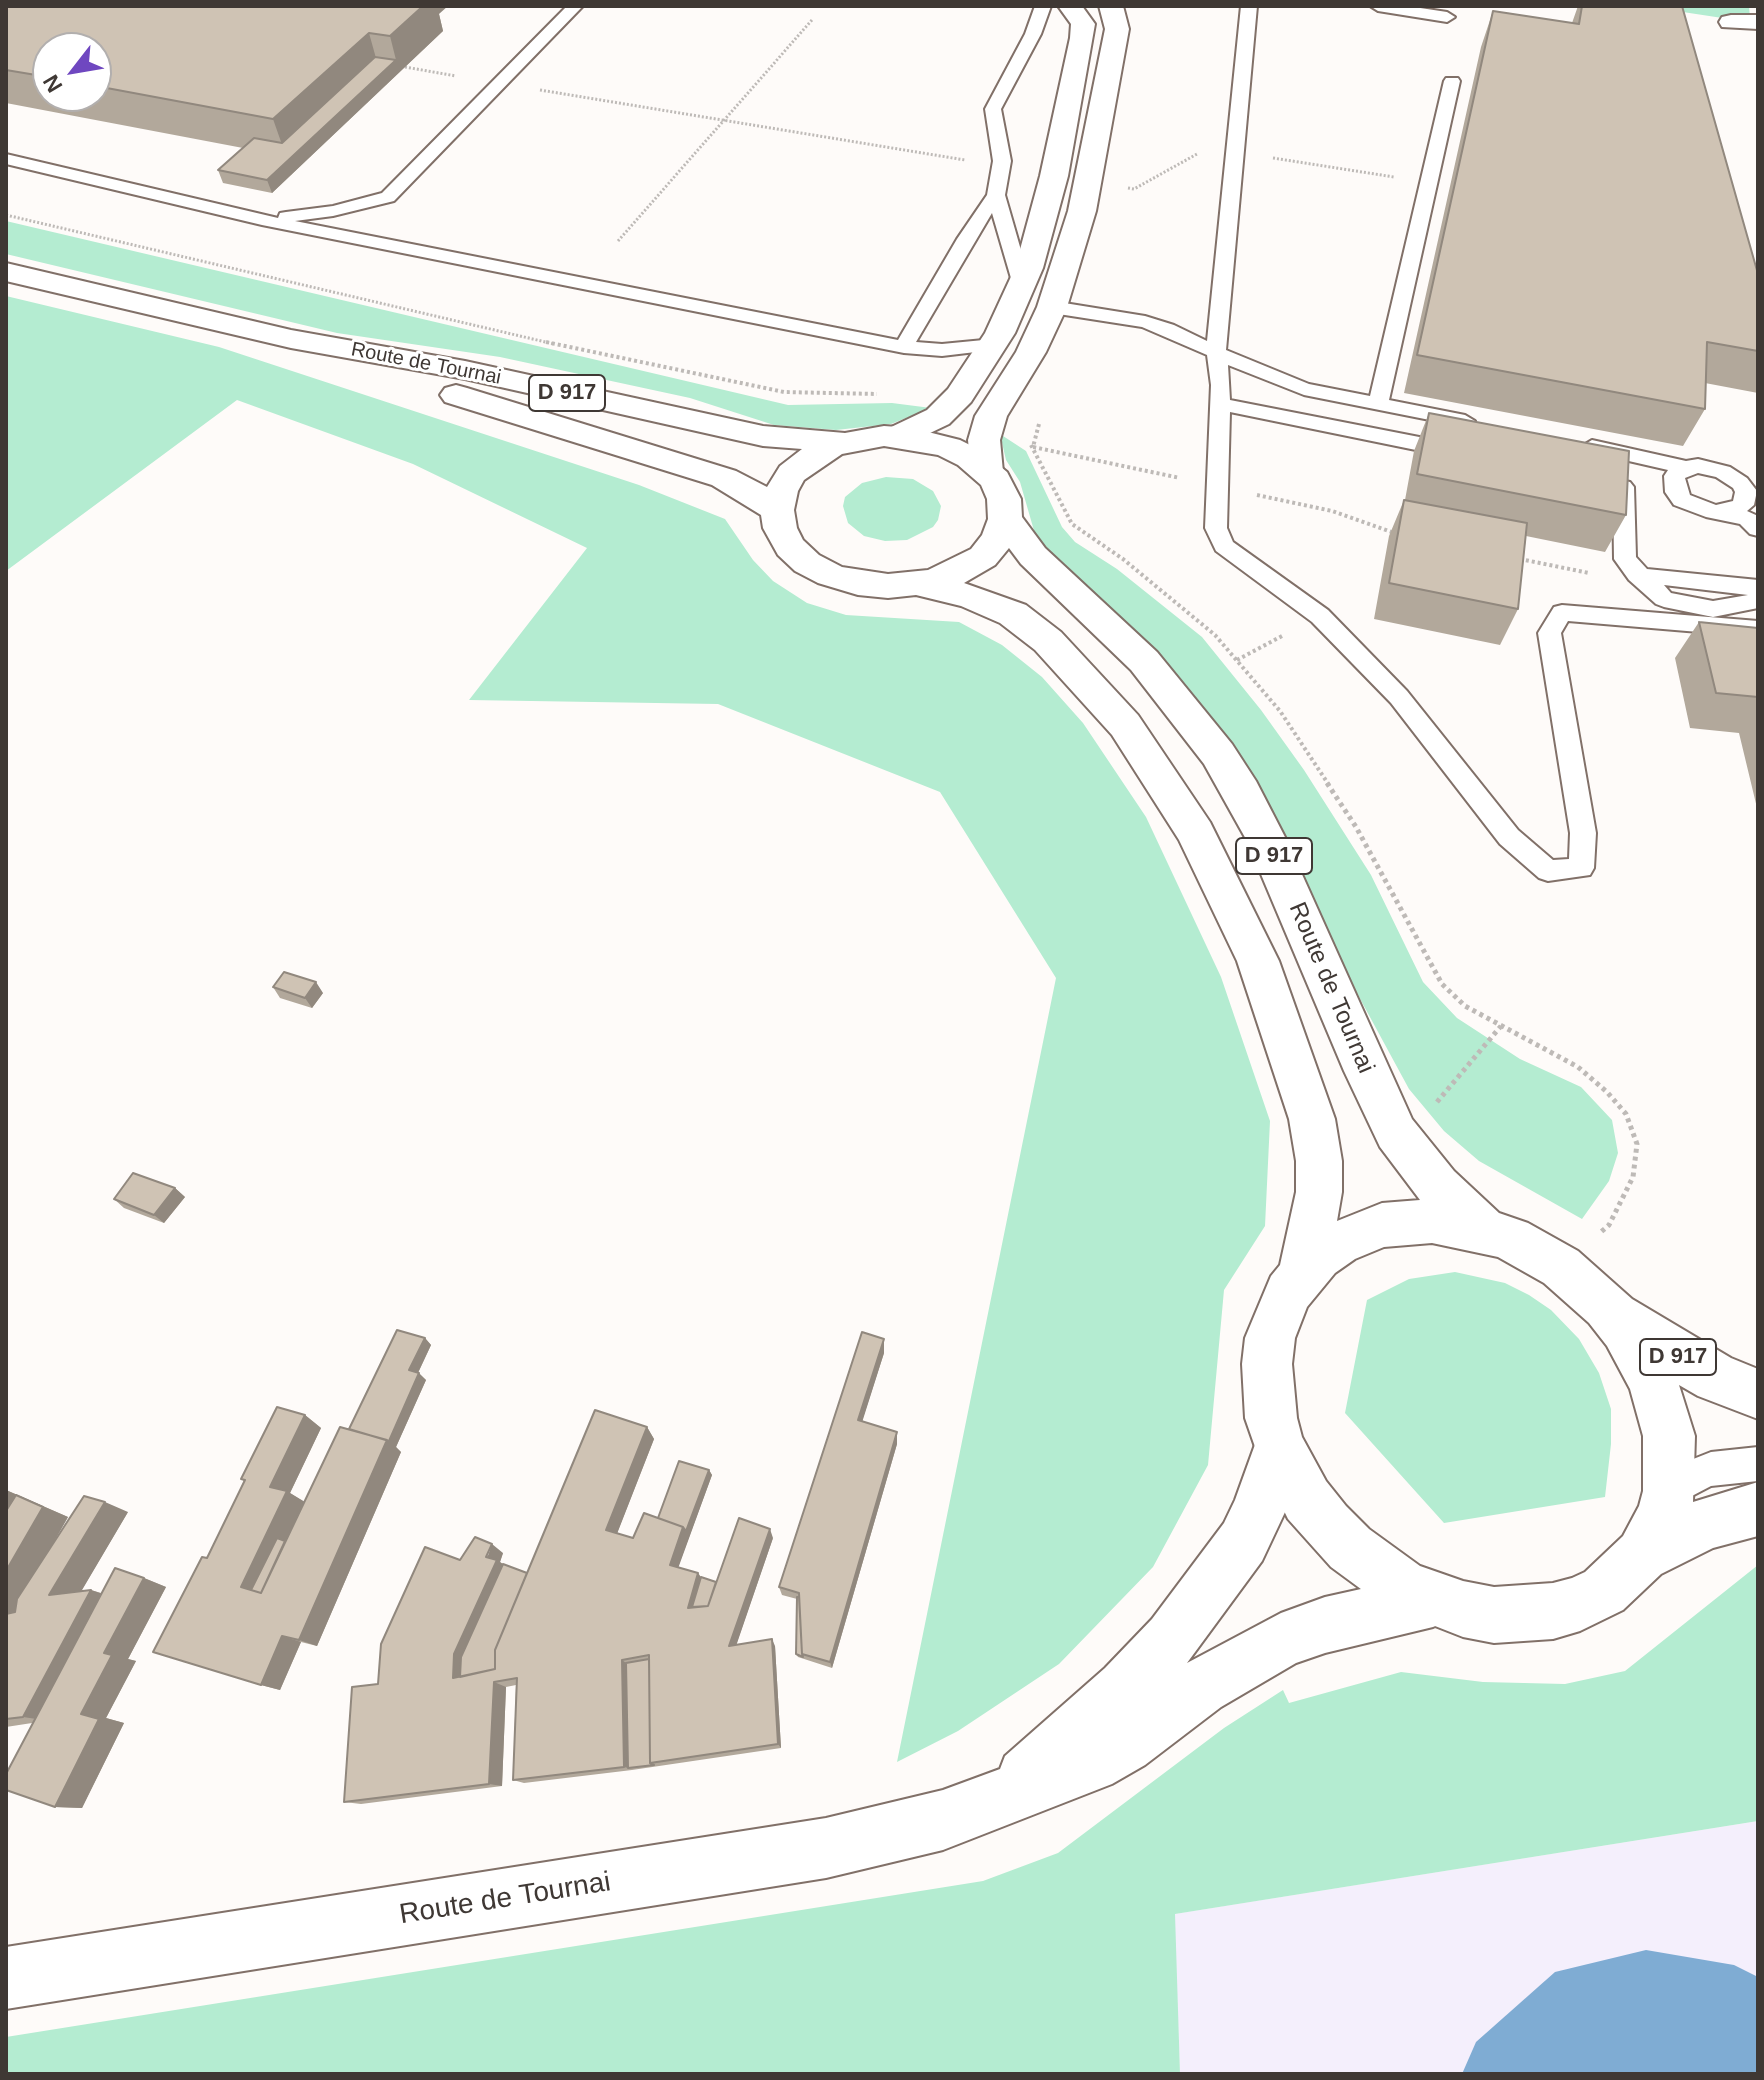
<!DOCTYPE html>
<html>
<head>
<meta charset="utf-8">
<style>
  body { margin:0 }
  #map { position:relative; width:1764px; height:2080px; overflow:hidden; background:#fefbf9; font-family:Helvetica,sans-serif }
  canvas { display:block }
  .frame { position:absolute; inset:0; border:8px solid #3f3834; pointer-events:none }
  .north { position:absolute; left:32px; top:32px; width:80px; height:80px; box-sizing:border-box; background:#fff; border:2px solid #b2afae; border-radius:50%; rotate:239deg; font-size:22px; font-weight:700; line-height:32px; text-align:center; color:#3f3834 }
  .north::after { content:''; display:block; margin:auto; width:28px; height:36px; background:#6f47c0; clip-path:polygon(50% 0,100% 100%,50% 72%,0 100%) }
</style>
</head>
<body>
<div id="map">
<canvas width="1764" height="2080"></canvas>
<div class="frame"></div>
<div class="north">N</div>
</div>
<script>
const ctx = document.querySelector('canvas').getContext('2d');
ctx.lineJoin = 'round';
function fillPath(path, color) { ctx.fillStyle = color; ctx.fill(path, 'evenodd'); }
const poly = rows => new Path2D(rows.map(r => 'M' + r).join(''));
function stroke(path, color, width, dash) { ctx.strokeStyle = color; ctx.lineWidth = width; ctx.lineCap = dash ? 'butt' : 'round'; ctx.setLineDash(dash || []); ctx.stroke(path); }
function drawText(font, color, halo, rows, align = 'center') {
  ctx.font = font + ' Helvetica,sans-serif'; ctx.lineWidth = 6; ctx.setLineDash([]); ctx.textBaseline = 'middle'; ctx.strokeStyle = halo; ctx.fillStyle = color; for (const [text, x, y, turn = 0] of rows) {
    ctx.save(); ctx.translate(x, y); ctx.rotate((+turn || 0) * Math.PI / 180); ctx.textAlign = isNaN(turn) ? turn : align; if (halo) ctx.strokeText(text, 0, 0); ctx.fillText(text, 0, 0); ctx.restore();
  }
}
fillPath(poly([
  [1758,1821,1758,2074,1180,2074,1174,1914]
]), '#f4effc');
fillPath(poly([
  [1663,6,1749,6,1750,18,1729,19,1663,9],
  [6,221,788,405,892,403,931,408,891,424,836,430,774,425,690,398,500,357,337,333,6,254],
  [6,296,219,347,639,485,725,519,753,560,773,581,807,603,846,615,959,622,1002,645,1042,677,1083,723,1146,817,1221,977,1270,1121,1265,1226,1224,1290,1208,1465,1153,1567,1059,1664,958,1731,897,1762,1056,978,940,792,718,704,469,700,587,548,413,464,237,400,6,571],
  [1000,434,1026,451,1062,527,1075,542,1117,569,1202,637,1261,710,1304,770,1371,875,1423,982,1457,1018,1520,1059,1581,1087,1612,1120,1618,1153,1609,1181,1582,1219,1479,1161,1444,1131,1409,1089,1339,960,1266,802,1039,548,1020,482,1006,460],
  [886,477,913,479,933,491,941,506,938,520,933,527,907,540,885,541,864,536,848,523,843,506,845,497,862,483],
  [1455,1272,1505,1283,1529,1295,1551,1310,1579,1339,1599,1373,1611,1409,1611,1444,1605,1497,1444,1523,1345,1413,1367,1300,1409,1279],
  [1758,1565,1758,1821,1175,1914,1180,2074,6,2074,6,2037,983,1881,1058,1853,1224,1728,1283,1690,1289,1703,1401,1672,1483,1682,1565,1684,1625,1671]
]), '#b4ecd1');
fillPath(poly([
  [1646,1950,1734,1965,1758,1977,1758,2074,1462,2074,1476,2042,1555,1972]
]), '#7facd3');
const lane = poly([
  [567,6,583,6,394,201,333,216,295,221,898,340,957,239,987,195,993,161,985,109,1025,34,1035,6,1051,6,1041,34,1001,109,1011,161,1005,195,1031,285,1022,291,1013,285,992,213,916,342,942,344,994,339,1001,341,1004,345,1001,349,942,356,904,353,262,225,6,164,6,154,278,218,280,213,286,212,333,206,382,193,567,6],
  [1241,6,1257,6,1226,350,1309,384,1370,396,1444,81,1446,78,1458,78,1460,81,1389,400,1465,415,1475,421,1465,427,1304,395,1228,365,1230,400,1455,444,1465,451,1455,458,1230,412,1227,528,1233,542,1328,610,1407,691,1518,830,1553,860,1569,859,1570,833,1538,633,1554,607,1562,605,1758,621,1758,637,1568,621,1561,633,1596,833,1594,868,1590,875,1548,881,1539,878,1500,844,1391,703,1312,622,1216,551,1205,528,1211,385,1207,355,1142,327,1052,313,1043,307,1052,301,1145,316,1174,325,1207,341,1241,6],
  [1370,6,1407,6,1447,12,1455,17,1447,22,1378,11,1370,6],
  [1592,440,1686,461,1698,459,1730,467,1747,478,1757,491,1754,505,1747,511,1758,516,1758,536,1750,534,1740,524,1706,517,1674,505,1665,492,1664,476,1668,470,1585,451,1582,446,1592,440],
  [1698,473,1716,477,1733,488,1735,492,1733,501,1716,505,1690,495,1685,478,1698,473],
  [1616,479,1630,482,1634,487,1636,557,1647,569,1758,580,1758,608,1713,617,1664,607,1656,604,1629,580,1614,559,1613,492,1605,486,1616,479],
  [1664,585,1748,595,1713,601,1671,593,1664,585],
  [1758,1447,1758,1481,1711,1486,1669,1508,1657,1503,1652,1491,1657,1479,1673,1467,1711,1452,1758,1447]
]);
const street = poly([
  [1058,6,1082,6,1095,24,1068,176,1043,268,1015,333,971,402,949,424,909,443,898,446,887,443,882,436,887,429,927,410,948,389,985,333,1015,268,1040,176,1070,38,1071,24,1058,6],
  [1099,6,1123,6,1129,29,1096,211,1067,307,1046,352,1007,416,1000,440,1003,472,999,479,987,483,975,479,971,472,968,440,975,416,1016,352,1037,307,1068,211,1105,29,1099,6],
  [1731,15,1758,15,1758,29,1722,27,1719,22,1722,17,1731,15],
  [1279,1420,1297,1428,1305,1446,1286,1510,1262,1561,1187,1663,1281,1613,1325,1597,1433,1573,1452,1581,1460,1600,1452,1619,1433,1627,1325,1653,1296,1663,1221,1707,1145,1765,1112,1784,943,1850,826,1878,6,2009,6,1947,826,1818,943,1790,1000,1769,1005,1756,1105,1668,1152,1619,1224,1523,1235,1500,1261,1428,1279,1420]
]);
const primary = poly([
  [6,263,291,330,465,361,763,426,845,433,884,426,912,428,960,440,982,451,1007,472,1021,499,1022,517,1045,548,1157,652,1232,744,1256,781,1287,841,1412,1119,1454,1171,1499,1213,1528,1223,1578,1251,1632,1299,1731,1358,1758,1369,1758,1419,1698,1396,1679,1385,1695,1436,1693,1502,1758,1482,1758,1536,1713,1548,1661,1574,1623,1610,1580,1631,1553,1639,1494,1643,1463,1637,1384,1606,1331,1567,1288,1519,1261,1464,1245,1418,1242,1364,1245,1338,1271,1276,1280,1265,1296,1192,1296,1161,1289,1119,1237,961,1179,840,1112,735,1035,650,1000,623,961,606,916,595,888,598,858,595,818,583,795,571,778,555,763,528,761,515,712,485,445,402,440,395,445,388,456,385,467,388,736,471,767,487,780,466,802,449,763,446,465,379,291,348,6,281,6,263],
  [884,446,938,455,958,465,981,485,987,499,988,519,982,535,971,549,928,570,888,574,842,567,819,555,803,540,797,528,794,510,798,491,804,480,842,454,884,446],
  [1009,548,1021,564,1131,670,1204,764,1247,841,1344,1071,1380,1147,1420,1200,1382,1203,1337,1221,1342,1192,1342,1161,1335,1119,1279,961,1210,822,1138,715,1061,632,1026,605,964,583,995,565,1009,548],
  [1432,1243,1498,1257,1544,1283,1589,1323,1607,1346,1630,1389,1643,1436,1643,1491,1639,1506,1623,1536,1585,1572,1572,1578,1553,1583,1494,1587,1463,1581,1420,1566,1369,1529,1346,1506,1326,1481,1302,1437,1297,1418,1292,1364,1295,1338,1307,1307,1335,1273,1355,1259,1384,1247,1432,1243]
]);
stroke(lane, '#817068', 4);
stroke(street, '#817068', 4);
stroke(primary, '#817068', 4);
stroke(poly([
  [405,67,456,76],
  [540,90,965,160],
  [1273,158,1394,177],
  [1128,188,1134,189,1197,154],
  [6,215,554,344],
  [618,241,812,20]
]), '#bebab7', 3, [2, 2]);
stroke(poly([
  [546,342,784,392,877,394],
  [1039,424,1033,447,1180,478],
  [1031,445,1072,524,1123,559,1215,635,1280,711,1329,785],
  [1257,495,1332,511,1397,534],
  [1520,559,1589,573],
  [1237,660,1282,636]
]), '#bebab7', 4, [3, 3]);
stroke(poly([
  [1327,783,1356,827,1442,984,1465,1006,1578,1067,1607,1092,1626,1114,1637,1144,1633,1177,1609,1225,1601,1232],
  [1437,1102,1501,1026]
]), '#bebab7', 5, [4, 4]);
fillPath(lane, '#fff');
fillPath(street, '#fff');
fillPath(primary, '#fff');
fillPath(poly([
  [6,6,439,14,443,31,272,193,223,183,218,170,243,148,6,103],
  [48,48,96,48,96,96,48,96],
  [1578,6,1682,6,1758,274,1758,393,1705,383,1705,409,1683,446,1404,393,1481,47,1493,11,1572,23],
  [1429,413,1626,515,1605,552,1526,536,1518,609,1500,645,1374,619,1389,536,1404,500,1405,500,1414,451],
  [1699,622,1758,628,1758,812,1739,733,1690,728,1675,658],
  [273,987,323,993,312,1008,280,998],
  [175,1188,185,1197,164,1223,124,1208,114,1199],
  [425,1338,431,1345,418,1373,426,1380,396,1447,401,1452,317,1646,301,1642,280,1690,261,1685,207,1558,244,1481,241,1479,305,1415,321,1428,290,1493,304,1502,349,1429],
  [884,1339,884,1353,862,1421,897,1432,897,1444,832,1668,798,1657,796,1654,797,1599,782,1595,779,1587],
  [647,1427,654,1439,617,1533,633,1538,658,1518,709,1470,712,1475,678,1567,698,1573,701,1577,716,1582,773,1538,736,1645,775,1646,781,1748,632,1770,524,1783,513,1780,516,1685,506,1687,502,1786,361,1804,344,1802,378,1684,460,1560,503,1553,500,1562,503,1564,527,1573],
  [6,1490,68,1517,49,1550,128,1512,81,1591,91,1590,101,1593,144,1578,166,1587,128,1659,136,1661,106,1718,124,1723,82,1808,55,1807,32,1723,6,1727]
]), '#b2a89b');
fillPath(poly([
  [418,6,448,6,439,14,443,31,272,193,267,180,396,60,390,36],
  [369,33,379,69,286,156,273,119],
  [316,982,323,993,312,1008,305,998],
  [175,1188,185,1197,164,1223,154,1215],
  [425,1338,431,1345,416,1377,409,1370],
  [884,1339,884,1353,859,1432,858,1420],
  [419,1373,426,1380,396,1447,401,1452,317,1646,299,1640,387,1440],
  [305,1415,321,1428,290,1493,305,1502,260,1595,241,1587,270,1487],
  [647,1427,654,1439,615,1539,606,1530],
  [897,1432,897,1444,832,1668,830,1662],
  [709,1470,712,1475,676,1574,670,1565,683,1527],
  [6,1490,68,1517,7,1625,6,1624],
  [105,1502,128,1512,75,1602,49,1595],
  [770,1529,773,1538,734,1652,729,1646],
  [492,1544,503,1553,500,1562,509,1569,466,1679,453,1678,454,1654],
  [698,1573,703,1581,695,1611,688,1608],
  [144,1578,166,1587,128,1659,136,1661,106,1718,124,1723,82,1808,55,1807,81,1714,104,1653],
  [91,1590,115,1598,50,1721,23,1717],
  [282,1636,301,1642,280,1690,261,1685],
  [772,1639,775,1646,781,1748,778,1744],
  [622,1660,630,1666,628,1768,624,1767],
  [494,1682,506,1687,502,1786,489,1784]
]), '#91887e');
const building = poly([
  [6,6,423,6,390,36,369,33,273,119,96,86,96,48,48,48,48,77,6,70,6,6],
  [1582,6,1682,6,1758,274,1758,351,1707,342,1705,409,1417,355,1493,11,1579,24,1582,6],
  [375,57,396,60,267,180,218,170,254,138,282,143,375,57],
  [1429,413,1629,451,1626,515,1417,474,1429,413],
  [1404,500,1527,523,1518,609,1389,583,1404,500],
  [1699,622,1758,628,1758,697,1716,693,1699,622],
  [284,972,316,982,305,998,273,987,284,972],
  [133,1173,175,1188,154,1215,114,1199,133,1173],
  [397,1330,425,1338,409,1370,419,1373,389,1441,349,1429,397,1330],
  [862,1332,884,1339,858,1420,897,1432,830,1662,802,1654,799,1593,779,1587,862,1332],
  [277,1407,305,1415,270,1487,287,1491,241,1587,261,1593,340,1427,387,1440,299,1640,282,1636,261,1685,153,1652,202,1557,207,1558,245,1480,241,1479,277,1407],
  [595,1410,647,1427,606,1530,633,1538,644,1513,683,1527,670,1565,698,1573,688,1608,708,1606,739,1518,770,1529,729,1646,772,1639,778,1744,650,1763,649,1655,622,1660,624,1767,513,1780,517,1678,494,1682,489,1784,344,1802,352,1687,378,1684,381,1644,425,1547,460,1560,475,1537,492,1544,486,1557,497,1560,454,1654,453,1678,495,1669,495,1650,595,1410],
  [679,1461,709,1470,686,1531,683,1527,658,1518,679,1461],
  [16,1495,43,1507,6,1571,6,1511,16,1495],
  [84,1496,105,1502,49,1595,91,1590,23,1717,6,1719,6,1614,15,1612,17,1599,84,1496],
  [277,1538,285,1541,261,1593,251,1590,277,1538],
  [503,1564,527,1573,495,1650,495,1669,460,1677,461,1657,503,1564],
  [115,1568,144,1578,104,1653,112,1655,81,1714,99,1719,55,1807,6,1790,6,1774,115,1568],
  [701,1577,716,1582,708,1606,692,1607,701,1577],
  [797,1597,799,1597,802,1654,803,1657,796,1654,797,1597],
  [649,1659,650,1763,654,1765,628,1768,626,1663,649,1659]
]);
fillPath(building, '#cfc3b4');
stroke(building, '#91887e', 2);
drawText('20px', '#3f3834', '#fff', [
  ["Route de Tournai",426,364,11]
]);
for (const [x, y, w] of [
  [567,393,76],
  [1274,856,76],
  [1678,1357,76]
]) { const box = new Path2D(); box.roundRect(x - w / 2, y - 18, w, 36, 6); ctx.fillStyle = '#fff'; ctx.fill(box); stroke(box, '#3f3834', 2); }
drawText('bold 22px', '#3f3834', null, [
  ["D 917",567,393],
  ["D 917",1274,856],
  ["D 917",1678,1357]
]);
drawText('24px', '#3f3834', '#fff', [
  ["Route de Tournai",1331,988,67]
]);
drawText('28px', '#3f3834', '#fff', [
  ["Route de Tournai",505,1899,-9]
]);
</script>
</body>
</html>
